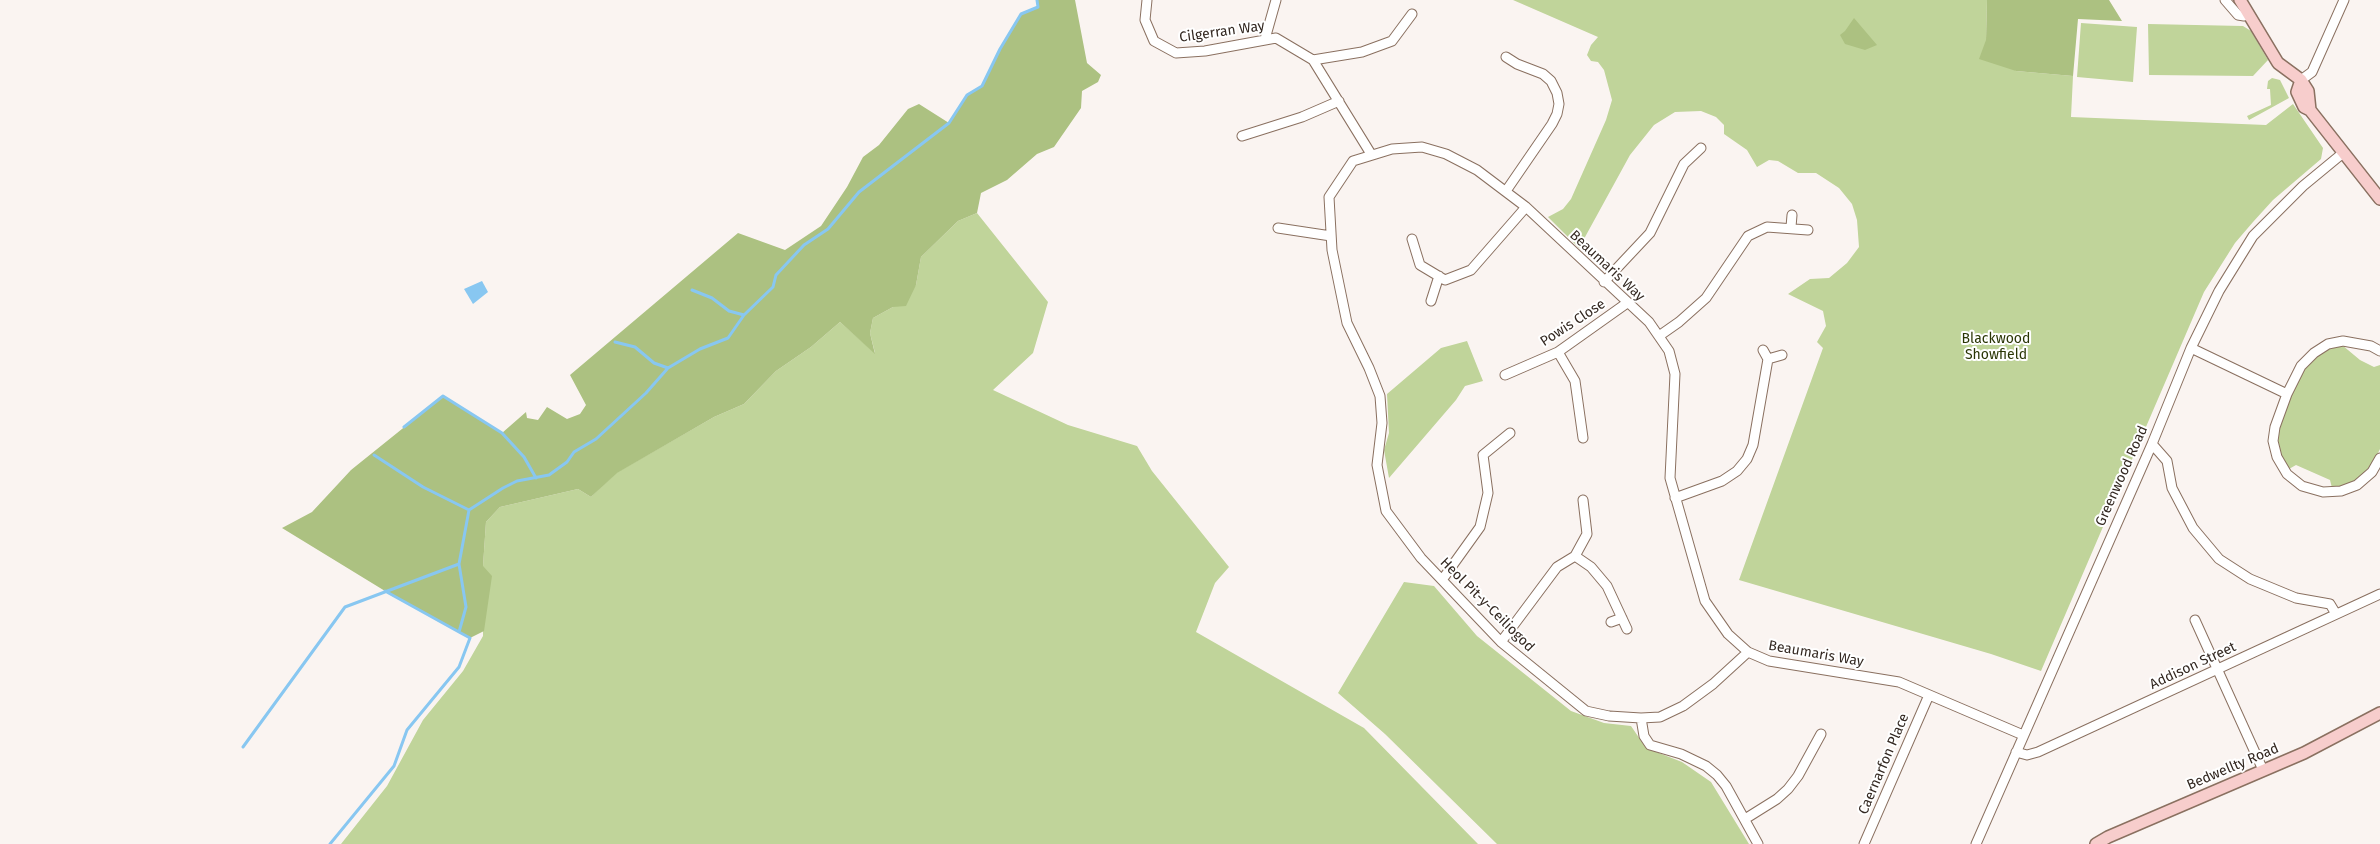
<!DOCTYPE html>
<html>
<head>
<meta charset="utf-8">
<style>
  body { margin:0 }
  canvas { display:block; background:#faf4f1 }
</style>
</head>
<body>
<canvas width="2380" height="844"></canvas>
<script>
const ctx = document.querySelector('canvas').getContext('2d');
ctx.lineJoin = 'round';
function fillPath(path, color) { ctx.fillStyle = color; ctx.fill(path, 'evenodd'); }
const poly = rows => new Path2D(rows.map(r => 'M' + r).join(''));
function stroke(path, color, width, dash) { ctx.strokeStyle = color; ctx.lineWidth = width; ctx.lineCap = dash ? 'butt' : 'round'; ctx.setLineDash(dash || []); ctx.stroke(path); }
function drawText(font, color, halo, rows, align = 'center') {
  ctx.font = font + ' "Fira Sans",sans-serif'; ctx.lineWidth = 4; ctx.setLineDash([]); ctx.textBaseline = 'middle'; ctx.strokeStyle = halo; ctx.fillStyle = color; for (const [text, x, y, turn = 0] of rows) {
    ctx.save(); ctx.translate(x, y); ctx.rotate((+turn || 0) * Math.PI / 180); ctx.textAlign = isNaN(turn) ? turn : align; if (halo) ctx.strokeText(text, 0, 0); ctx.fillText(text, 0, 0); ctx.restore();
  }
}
fillPath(poly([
  [1513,0,1987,0,1986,40,2016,71,2073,76,2071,117,2266,125,2293,104,2323,148,2321,159,2273,200,2253,222,2235,243,2204,292,2041,671,1991,654,1739,580,1823,348,1817,342,1826,326,1823,311,1788,294,1810,279,1829,278,1847,263,1859,247,1857,220,1852,204,1839,188,1816,173,1798,173,1778,161,1769,160,1757,167,1747,150,1724,134,1724,125,1716,117,1701,111,1675,112,1654,125,1630,155,1579,248,1548,217,1563,209,1571,199,1606,120,1612,100,1604,70,1598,62,1591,61,1587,55,1591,45,1598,37],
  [2081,23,2137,27,2133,82,2077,77],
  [2148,24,2243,26,2251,31,2268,60,2253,76,2149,75],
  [2272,78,2280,80,2289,98,2249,120,2247,116,2271,105,2270,89,2267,89,2268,81],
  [977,213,1048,302,1033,353,993,390,1068,425,1137,446,1152,471,1229,567,1215,583,1196,632,1364,728,1478,844,341,844,387,786,423,720,463,671,483,636,483,566,486,522,500,507,578,489,591,497,616,473,714,417,744,404,776,371,811,347,840,322,875,353,870,333,873,318,893,307,916,285,921,257,958,221],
  [1467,341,1483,381,1465,386,1456,400,1389,478,1384,450,1389,433,1387,394,1441,348],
  [2342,345,2360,360,2374,367,2380,365,2380,449,2369,471,2350,485,2332,488,2330,480,2296,465,2289,469,2280,456,2277,439,2281,420,2303,370,2311,360,2325,350],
  [1404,582,1434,586,1477,636,1571,711,1604,723,1631,726,1646,748,1682,762,1711,782,1749,844,1497,844,1385,734,1338,693]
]), '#c0d49a');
fillPath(poly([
  [1037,0,1075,0,1087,63,1101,75,1098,82,1082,91,1081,108,1054,147,1037,154,1007,180,981,193,977,213,958,221,921,257,916,285,906,306,893,307,873,318,870,333,875,354,840,322,811,347,776,371,744,404,714,417,617,473,591,497,578,489,500,507,486,522,483,566,492,576,484,631,470,638,385,591,282,528,312,512,351,470,443,396,502,433,526,412,527,418,538,420,547,407,567,419,580,414,586,405,570,375,738,233,785,250,821,226,847,187,863,157,879,145,908,109,919,104,949,123,967,95,982,86,1000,49,1021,14,1038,7],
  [1987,0,2109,0,2122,21,2078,19,2073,76,2016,71,1979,59,1986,40],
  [1854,18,1877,45,1865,50,1845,44,1840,35,1845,31]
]), '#acc181');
fillPath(poly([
  [482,281,488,292,473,304,464,289]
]), '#88c7f1');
stroke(poly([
  [692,290,712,298,729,311,744,315],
  [615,342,635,347,654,363,668,368],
  [404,427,443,396,502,433,524,457,536,478],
  [374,455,423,487,469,510],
  [385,591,459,632],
  [243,747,345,607,459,564],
  [330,844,394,766,407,730,459,667,470,638,459,632,466,607,459,564,469,510,503,488,517,481,549,475,567,462,574,452,596,439,646,393,668,368,700,349,728,338,744,315,773,287,776,275,804,245,828,229,859,192,949,123,967,95,982,86,1000,49,1021,14,1038,7,1037,0]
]), '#88c7f1', 3);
const street = poly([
  [1147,0,1145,20,1154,41,1176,53,1205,51,1276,38,1313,60,1371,154],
  [2225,0,2238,15,2244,16,2248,13],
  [1265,39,1276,0],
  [1506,57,1517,64,1543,74,1551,81,1557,93,1559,104,1557,114,1552,124,1506,191],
  [1313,60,1362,52,1392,41,1412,14],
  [2301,80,2312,72,2344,0],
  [1242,136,1302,117,1339,101],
  [1791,227,1792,215],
  [1278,228,1331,236],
  [1412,239,1420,265,1445,280,1471,270,1526,207],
  [1604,282,1650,233,1684,164,1701,148],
  [1431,301,1439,276],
  [1659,336,1679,322,1706,298,1748,236,1767,227,1808,230],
  [2191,348,2287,394],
  [2380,351,2371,346,2343,341,2328,344,2314,353,2301,366,2287,394,2275,427,2273,441,2277,457,2287,474,2302,486,2323,492,2341,491,2357,485,2372,472,2380,458],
  [1558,352,1575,381,1583,438],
  [1768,359,1782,355],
  [1505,375,1558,352,1627,303],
  [2152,444,2167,461,2172,488,2193,528,2219,559,2250,579,2296,598,2330,604,2336,614],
  [1675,498,1722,481,1737,471,1747,459,1753,445,1768,359,1763,350],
  [1575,556,1591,567,1607,586,1627,629],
  [1442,580,1480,527,1488,493,1483,455,1510,433],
  [2195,620,2263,770],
  [1611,622,1622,618],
  [1501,642,1557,567,1575,556,1587,534,1583,500],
  [1748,652,1713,684,1683,706,1660,717,1641,718,1609,716,1586,711,1501,642,1421,558,1386,511,1377,465,1382,423,1380,396,1369,368,1347,323,1332,250,1329,197,1353,161,1392,149,1422,147,1446,154,1477,170,1526,207,1649,322,1669,351,1675,374,1670,478,1705,601,1728,634,1748,652,1769,661,1899,682,2023,735],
  [1641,718,1644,736,1650,745,1681,754,1706,766,1717,775,1726,786,1758,844],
  [2016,752,2027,755,2038,752,2380,594],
  [1745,819,1777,799,1788,789,1798,776,1821,734],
  [1864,844,1929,695],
  [1976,844,2152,444,2191,348,2219,291,2253,236,2303,186,2343,153]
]);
const secondary = poly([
  [2240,0,2278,63,2301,80],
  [2301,80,2297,92,2304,107,2310,110,2380,199],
  [2301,80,2308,91,2310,110],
  [2096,844,2108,837,2304,753,2380,713]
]);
stroke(street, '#8a7060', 11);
stroke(secondary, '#8a7060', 14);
stroke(street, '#fff', 9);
stroke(secondary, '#f7cdcc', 11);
drawText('14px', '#332821', '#fff', [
  ["Cilgerran Way",1222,32,-8],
  ["Beaumaris Way",1607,266,43],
  ["Powis Close",1573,323,-33],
  ["Greenwood Road",2122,476,-66],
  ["Heol Pit-y-Ceiliogod",1487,605,45],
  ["Beaumaris Way",1816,654,10],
  ["Addison Street",2193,666,-25],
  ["Caernarfon Place",1884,764,-67],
  ["Bedwellty Road",2233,767,-23]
]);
drawText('14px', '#2a3605', '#fff', [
  ["Blackwood",1996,339],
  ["Showfield",1996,355]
]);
</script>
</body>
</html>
